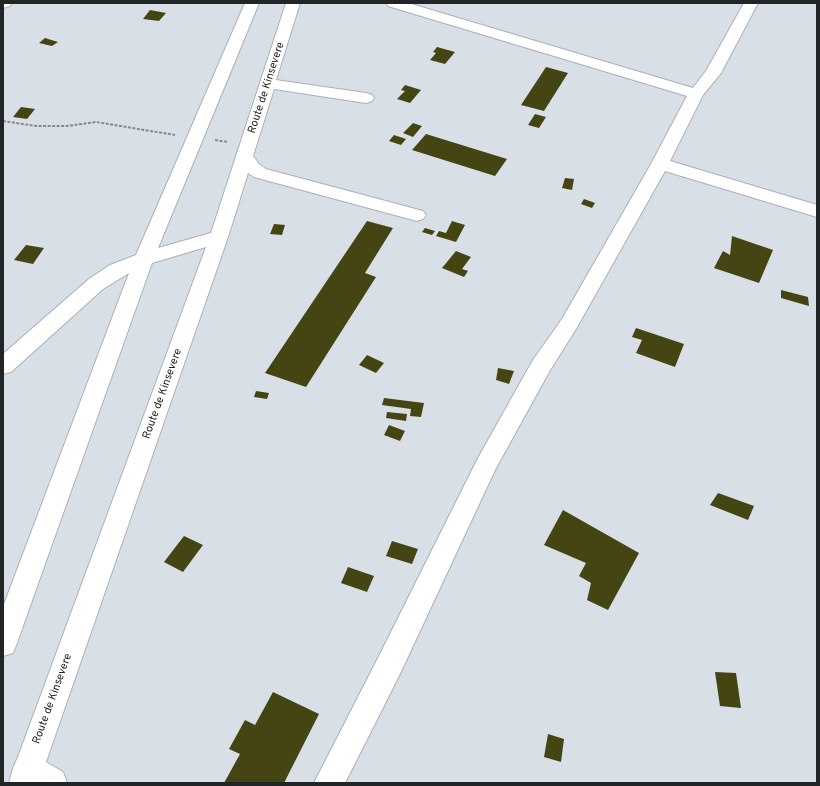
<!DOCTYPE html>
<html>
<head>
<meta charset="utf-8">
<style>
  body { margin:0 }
  #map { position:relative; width:820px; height:786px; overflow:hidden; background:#d9dfe6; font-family:Overpass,sans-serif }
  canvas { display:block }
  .frame { position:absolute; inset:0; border:4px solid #222527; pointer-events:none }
</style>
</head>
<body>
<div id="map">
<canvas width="820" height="786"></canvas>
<div class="frame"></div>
</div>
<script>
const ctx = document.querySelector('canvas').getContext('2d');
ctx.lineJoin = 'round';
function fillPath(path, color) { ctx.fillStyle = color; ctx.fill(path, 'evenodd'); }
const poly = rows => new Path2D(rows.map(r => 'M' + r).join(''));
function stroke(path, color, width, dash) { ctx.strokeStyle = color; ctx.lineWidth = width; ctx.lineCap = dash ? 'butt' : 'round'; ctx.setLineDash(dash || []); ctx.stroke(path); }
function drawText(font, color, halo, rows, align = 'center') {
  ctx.font = font + ' Overpass,sans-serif'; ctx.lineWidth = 4; ctx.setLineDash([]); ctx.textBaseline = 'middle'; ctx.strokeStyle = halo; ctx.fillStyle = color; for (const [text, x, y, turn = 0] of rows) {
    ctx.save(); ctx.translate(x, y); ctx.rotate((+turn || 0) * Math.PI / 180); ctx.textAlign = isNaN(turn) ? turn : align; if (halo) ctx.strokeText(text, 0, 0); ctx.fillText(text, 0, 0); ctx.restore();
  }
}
fillPath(poly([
  [150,10,166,13,159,21,143,19],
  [45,38,58,42,52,46,39,43],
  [437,47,455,52,445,64,430,60,436,53,433,52],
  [546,67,568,73,544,111,521,105],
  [405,85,421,90,410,103,397,99,405,91,401,90],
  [21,107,35,109,27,119,13,117],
  [535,114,546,117,539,128,528,125],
  [413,123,422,126,413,137,403,133],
  [426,134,507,159,495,176,412,150],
  [394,135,406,139,401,145,389,141],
  [565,178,574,179,572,190,562,188],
  [584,199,595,203,592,208,581,204],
  [367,221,393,228,365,273,376,277,306,387,265,373],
  [452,221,465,225,456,242,436,236,439,231,446,233],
  [274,224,285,225,282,235,270,234],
  [425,228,435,231,432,235,422,232],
  [732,236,773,250,759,283,714,268,723,251,730,255],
  [26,245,44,248,33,264,14,260],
  [456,251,471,257,462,269,468,271,464,277,442,268],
  [781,290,808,297,809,306,781,298],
  [636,328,684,344,675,367,636,353,642,340,632,337],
  [367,355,384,363,376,373,359,365],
  [498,368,514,371,509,384,496,380],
  [256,391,269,393,267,399,254,397],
  [384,398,424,403,421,417,410,416,411,409,382,405],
  [387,412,407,414,406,421,386,418],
  [389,425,405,431,400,441,384,435],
  [718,493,754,506,748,520,710,505],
  [563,510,639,553,608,610,587,600,591,583,579,576,586,563,544,545],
  [184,536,203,545,183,572,164,562],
  [392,541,418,549,412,564,386,556],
  [348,567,374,576,367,592,341,583],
  [715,672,736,673,741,708,720,706],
  [273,692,319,714,284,783,224,783,240,754,229,749,245,720,255,725],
  [548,734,564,739,561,762,544,757]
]), '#454514');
const minor = poly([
  [3,3,12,3,10,6,3,8,3,3],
  [245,3,259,3,158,248,211,233,286,3,300,3,276,80,366,93,372,95,374,98,372,101,366,103,274,89,253,156,259,164,266,169,423,211,426,215,423,219,417,221,254,177,248,173,228,237,46,762,63,772,67,783,9,783,13,768,18,757,206,247,152,263,17,643,13,653,3,656,3,607,129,273,103,289,11,372,3,374,3,354,89,279,110,265,136,255,245,3],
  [386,3,408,3,693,88,706,71,744,3,758,3,721,73,703,95,670,161,817,205,817,217,665,171,576,329,549,372,495,470,399,676,345,783,314,783,379,656,478,458,533,360,562,319,651,164,687,96,388,6,386,3]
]);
stroke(minor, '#aab0b7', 2);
stroke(poly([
  [3,121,36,126,67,126,96,122,175,135],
  [215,140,228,142]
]), '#868a8f', 2, [3, 1.5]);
fillPath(minor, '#fff');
drawText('11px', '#222527', '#fff', [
  ["Route de Kinsevere",267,88,-72],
  ["Route de Kinsevere",163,394,-70],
  ["Route de Kinsevere",53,699,-70]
]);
</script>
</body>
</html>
